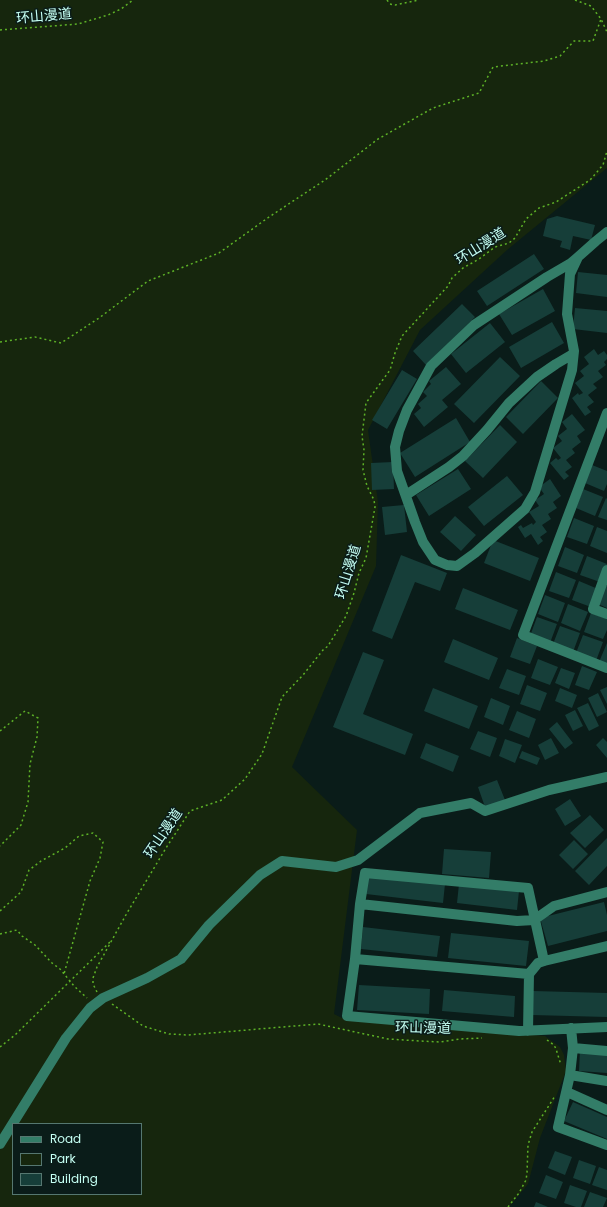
<!DOCTYPE html>
<html>
<head>
<meta charset="utf-8">
<style>
  body { margin:0 }
  #map { position:relative; width:607px; height:1207px; overflow:hidden; background:#0a1c19; font-family:Poppins,sans-serif }
  canvas { display:block }
  .legend { position:absolute; left:12px; top:1123px; width:130px; height:72px; box-sizing:border-box; background:#0a1c19; border:1px solid #557770; margin:0; padding:5px 7px; list-style:none; font-size:12px; color:#c5fff3 }
  .legend li { display:flex; align-items:center; gap:8px; height:20px }
  .legend b { width:20px; border:1px solid #557770 }
</style>
</head>
<body>
<div id="map">
<canvas width="607" height="1207"></canvas>
<ul class="legend">
<li><b style="height:5px;background:#337d68"></b>Road</li>
<li><b style="height:11px;background:#16260d"></b>Park</li>
<li><b style="height:11px;background:#163e39"></b>Building</li>
</ul>
</div>
<script>
const ctx = document.querySelector('canvas').getContext('2d');
ctx.lineJoin = 'round';
function fillPath(path, color) { ctx.fillStyle = color; ctx.fill(path, 'evenodd'); }
const poly = rows => new Path2D(rows.map(r => 'M' + r).join(''));
function stroke(path, color, width, dash) { ctx.strokeStyle = color; ctx.lineWidth = width; ctx.lineCap = dash ? 'butt' : 'round'; ctx.setLineDash(dash || []); ctx.stroke(path); }
function drawText(font, color, halo, rows, align = 'center') {
  ctx.font = font + ' Poppins,"Noto Sans SC",sans-serif'; ctx.lineWidth = 3; ctx.setLineDash([]); ctx.textBaseline = 'middle'; ctx.strokeStyle = halo; ctx.fillStyle = color; for (const [text, x, y, turn = 0] of rows) {
    ctx.save(); ctx.translate(x, y); ctx.rotate((+turn || 0) * Math.PI / 180); ctx.textAlign = isNaN(turn) ? turn : align; if (halo) ctx.strokeText(text, 0, 0); ctx.fillText(text, 0, 0); ctx.restore();
  }
}
fillPath(poly([
  [0,0,607,0,607,168,507,250,420,330,368,430,378,502,376,566,292,767,357,830,334,1014,344,1019,545,1036,560,1047,564,1055,566,1071,540,1138,528,1184,509,1207,0,1207],
  [13,1124,141,1124,141,1194,13,1194]
]), '#16260d');
fillPath(poly([
  [557,216,595,225,591,240,573,236,570,250,560,247,562,241,543,236,547,219],
  [534,254,544,269,487,306,477,291],
  [578,272,607,275,607,297,576,293],
  [543,289,555,311,512,335,499,314],
  [462,304,475,317,426,365,413,351],
  [575,308,607,311,607,333,573,329],
  [552,322,564,343,521,368,509,347],
  [490,323,505,342,466,373,451,354],
  [594,349,598,355,604,351,607,355,607,359,604,362,606,365,598,371,603,377,593,384,597,388,588,395,594,402,587,407,591,412,585,416,572,398,578,393,579,395,583,393,575,383,584,376,580,371,589,364,584,357],
  [500,357,520,376,474,423,454,404],
  [446,367,461,384,442,400,448,407,424,427,414,414,421,408,418,404,427,396,423,392,431,384,429,381],
  [402,370,417,379,387,429,372,420],
  [541,381,558,398,523,434,506,417],
  [572,414,585,430,577,436,581,442,572,449,575,453,566,460,572,467,565,472,569,476,564,480,550,463,556,458,558,460,561,458,553,448,562,441,558,436,567,429,562,422],
  [456,418,470,442,415,477,400,453],
  [500,425,517,442,483,478,465,461],
  [393,462,394,489,372,490,371,463],
  [592,465,607,471,607,484,604,491,585,483],
  [458,469,471,489,429,516,416,495],
  [507,476,523,495,484,526,468,507],
  [550,479,561,496,553,502,557,508,548,514,551,519,542,525,547,532,540,537,543,541,538,545,531,534,525,538,518,527,521,525,523,528,532,523,533,525,536,522,529,512,539,506,535,500,544,494,539,487],
  [583,489,603,497,595,516,576,508],
  [606,498,607,499,607,520,598,517],
  [404,505,407,532,385,535,382,507],
  [455,516,476,535,461,551,440,532],
  [574,518,594,526,587,544,567,537],
  [597,527,607,531,607,553,590,546],
  [493,540,539,558,530,581,484,563],
  [565,547,584,555,577,573,558,566],
  [401,555,447,573,440,591,415,582,392,639,372,631],
  [587,556,607,564,600,582,580,575],
  [556,572,576,580,569,598,549,591],
  [579,581,598,589,591,607,572,600],
  [605,585,607,586,607,608,598,604],
  [463,588,518,610,510,630,455,609],
  [545,595,565,603,558,622,538,614],
  [568,604,588,612,580,631,561,623],
  [591,613,607,619,607,630,603,639,584,632],
  [537,617,557,624,550,643,530,636],
  [560,626,580,633,573,652,553,644],
  [583,635,603,642,596,661,576,653],
  [517,638,537,646,530,664,510,657],
  [453,639,498,658,489,680,444,662],
  [607,643,607,665,599,662],
  [363,652,384,660,363,714,413,734,405,755,333,727],
  [538,659,558,667,550,685,531,678],
  [582,666,597,672,589,690,575,685],
  [561,668,575,673,569,689,555,683],
  [507,669,526,676,519,695,499,688],
  [527,685,547,693,540,711,520,704],
  [607,687,607,704,600,690],
  [433,688,478,706,469,729,424,711],
  [560,688,577,695,572,708,555,701],
  [598,693,607,712,597,717,588,698],
  [491,698,510,706,503,725,484,717],
  [588,703,599,726,589,731,577,708],
  [575,710,583,726,573,731,565,715],
  [517,711,536,719,529,738,509,730],
  [557,722,573,743,565,749,549,729],
  [478,731,497,738,490,757,470,749],
  [551,738,559,753,545,760,538,745],
  [603,738,607,742,607,758,596,745],
  [505,739,522,745,515,763,499,756],
  [426,743,459,756,453,772,420,758],
  [522,751,540,758,537,765,519,758],
  [497,780,505,800,485,807,478,787],
  [570,799,581,816,565,826,555,809],
  [590,815,604,830,585,848,570,833],
  [607,838,607,866,589,885,575,871],
  [574,840,588,854,573,869,559,855],
  [444,849,491,852,489,878,442,874],
  [368,876,445,884,443,903,366,894],
  [459,884,519,891,517,910,457,903],
  [604,902,607,915,607,931,548,946,540,918],
  [363,927,440,936,437,957,361,949],
  [451,933,529,941,526,966,448,958],
  [359,985,430,989,429,1014,357,1010],
  [444,990,515,996,514,1017,442,1011],
  [533,991,607,993,607,1017,532,1015],
  [580,1050,607,1053,607,1073,579,1071],
  [573,1102,607,1117,607,1139,564,1121],
  [555,1151,572,1157,565,1175,548,1168],
  [579,1160,596,1166,590,1184,573,1178],
  [599,1167,607,1170,607,1190,592,1185],
  [546,1175,563,1182,556,1199,539,1193],
  [570,1185,587,1191,581,1207,576,1207,564,1203],
  [590,1192,607,1198,603,1207,584,1207],
  [536,1202,548,1207,534,1207]
]), '#163e39');
stroke(poly([
  [387,0,390,4,395,5,419,0],
  [575,0,591,6,601,19,607,32],
  [0,30,78,24,108,15,121,9,133,0],
  [0,342,35,337,61,343,99,318,148,281,219,253,269,217,325,180,378,139,433,108,479,93,493,67,544,61,560,56,574,41,593,41,601,19],
  [0,731,25,711,38,718,37,737,30,764,28,802,21,825,0,846],
  [0,911,21,892,29,870,41,861,65,848,79,836,93,833,103,842,100,858,90,881,64,974],
  [0,934,17,930,22,936,35,945,52,963,60,969,74,986,87,998],
  [97,992,93,984,93,978,97,967,127,913,166,848,190,811,222,800,245,779,262,754,282,697,303,675,323,650,328,646,346,616,354,593,359,573,366,558,375,507,374,500,367,486,363,470,364,450,362,436,366,403,390,370,395,353,402,336,448,286,452,278,463,268,479,259,495,247,509,243,515,238,526,219,539,208,556,202,590,180,603,165,607,151],
  [112,1004,143,1026,169,1034,188,1035,318,1024,388,1039,420,1041,440,1042,460,1039,482,1038],
  [547,1040,554,1045,556,1049,561,1065],
  [0,1047,15,1035,110,942],
  [508,1207,519,1193,526,1180,527,1173,528,1145,532,1132,555,1096]
]), '#5db127', 1.5, [2, 3]);
stroke(poly([
  [578,257,570,274,567,314,574,351,572,370,535,492,525,509,475,553,457,566,447,565,435,560,423,542,415,522,397,471,395,447,399,431,407,410,431,366,474,325,547,277,571,263,578,257,596,241,607,232],
  [607,413,523,635,607,668],
  [406,495,449,467,463,456,487,430,509,403,537,377,556,364,573,354],
  [607,570,593,609,607,614],
  [360,904,517,921,534,920,554,906,607,892],
  [355,959,529,974,538,963,544,961,607,946],
  [544,961,528,888,365,873,360,904,355,959,347,1016,519,1031,607,1027],
  [571,1028,573,1048,570,1075,558,1127,607,1145],
  [528,1031,529,974],
  [573,1048,607,1051],
  [570,1075,607,1081],
  [567,1092,607,1110],
  [0,1144,66,1038,90,1008,103,998,147,978,181,959,209,925,260,875,282,861,336,867,358,860,420,813,471,803,485,811,549,790,607,777]
]), '#337d68', 10);
drawText('14px', '#c5fff3', '#0a1c19', [
  ["环山漫道",44,17,-5],
  ["环山漫道",481,247,-32],
  ["环山漫道",349,572,-73],
  ["环山漫道",164,834,-56],
  ["环山漫道",423,1029,1]
]);
</script>
</body>
</html>
